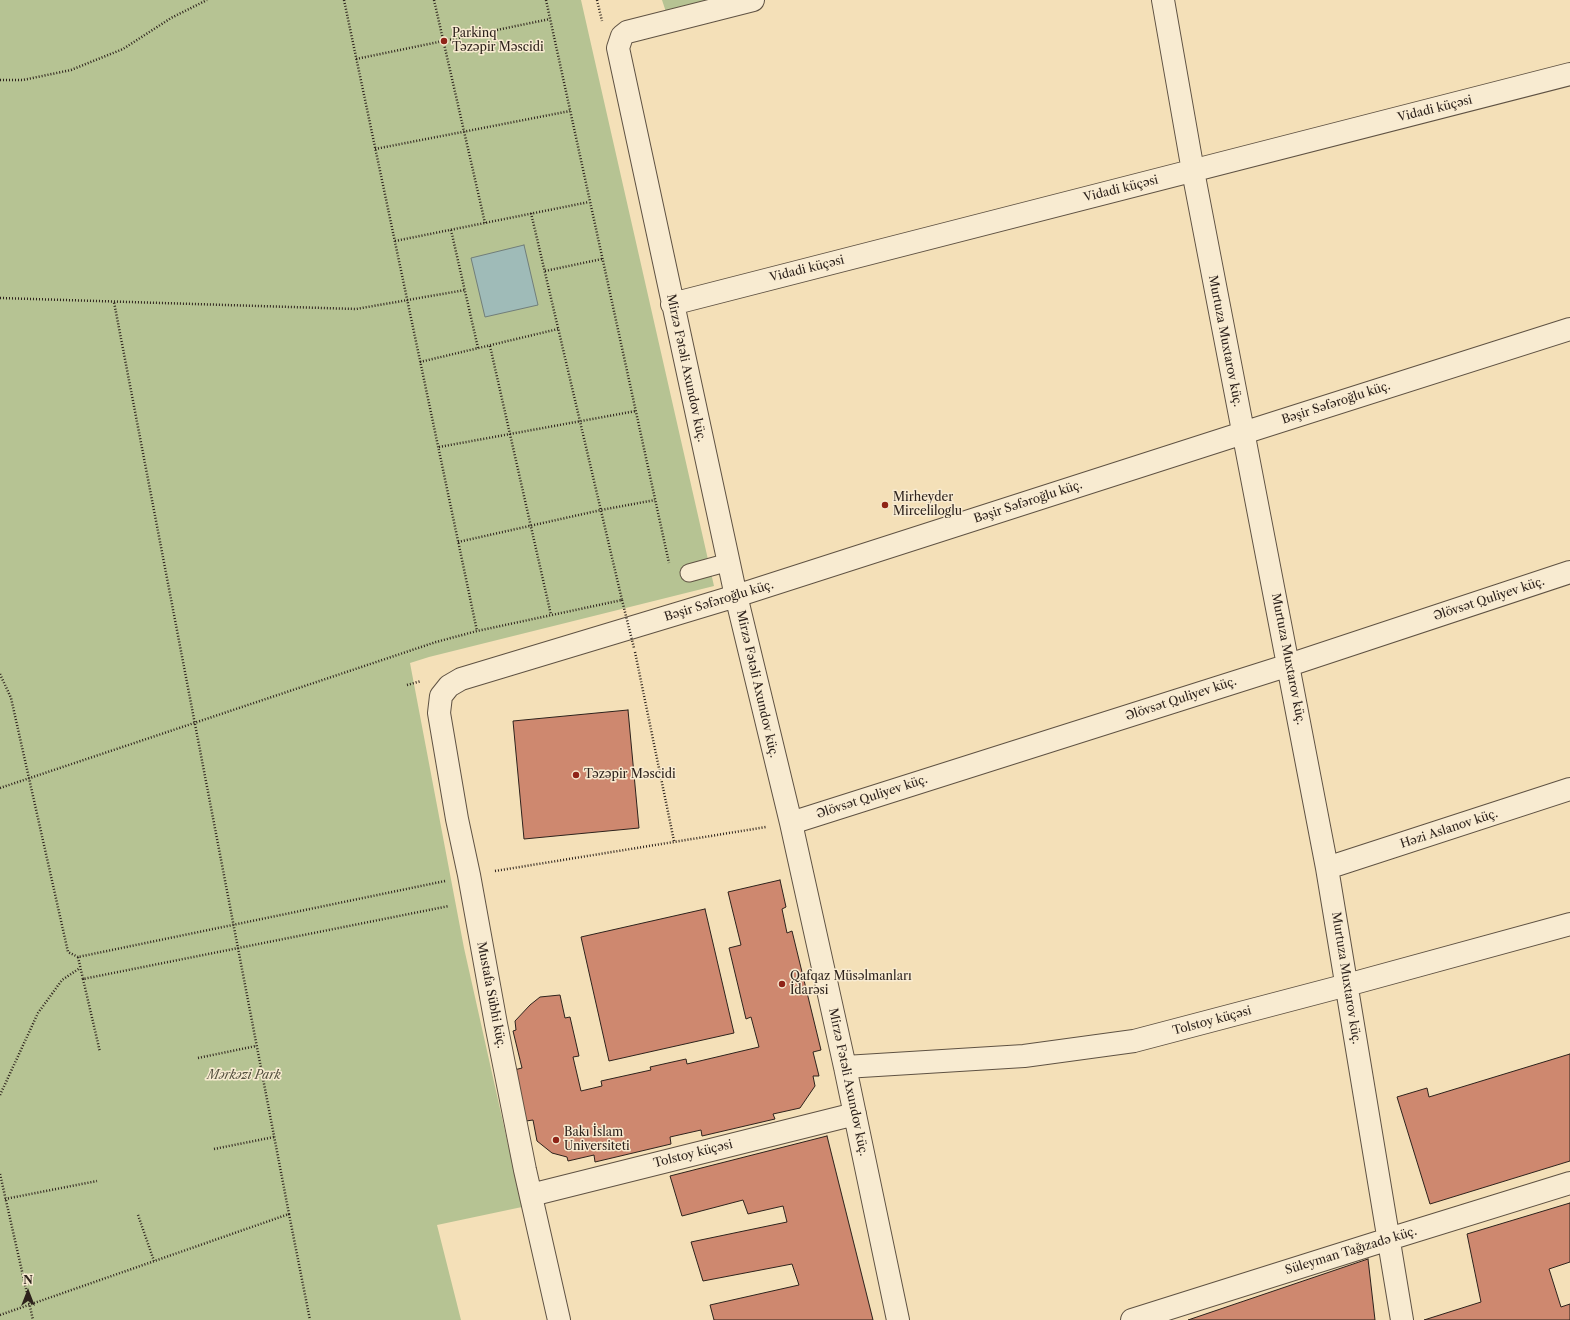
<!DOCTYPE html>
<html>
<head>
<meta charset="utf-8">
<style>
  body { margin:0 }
  #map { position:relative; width:1570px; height:1320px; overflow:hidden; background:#f4e0b8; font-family:"Libre Caslon Text",serif }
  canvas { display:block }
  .north { position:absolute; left:8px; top:1272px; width:40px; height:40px; -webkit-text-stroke:3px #f8ebd1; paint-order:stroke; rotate:0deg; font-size:11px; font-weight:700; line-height:16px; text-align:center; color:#2d221c }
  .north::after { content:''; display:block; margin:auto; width:14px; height:18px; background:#2d221c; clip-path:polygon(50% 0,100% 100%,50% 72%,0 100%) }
</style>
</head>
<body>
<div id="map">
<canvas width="1570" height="1320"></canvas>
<div class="north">N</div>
</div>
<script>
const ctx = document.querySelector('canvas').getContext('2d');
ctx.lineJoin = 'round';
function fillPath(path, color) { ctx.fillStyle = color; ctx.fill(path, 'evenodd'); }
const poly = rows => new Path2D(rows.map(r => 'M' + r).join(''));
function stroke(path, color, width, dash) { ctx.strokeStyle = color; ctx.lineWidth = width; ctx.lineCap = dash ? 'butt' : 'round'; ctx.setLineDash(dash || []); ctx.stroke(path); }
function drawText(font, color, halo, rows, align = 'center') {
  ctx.font = font + ' "Libre Caslon Text",serif'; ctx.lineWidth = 3; ctx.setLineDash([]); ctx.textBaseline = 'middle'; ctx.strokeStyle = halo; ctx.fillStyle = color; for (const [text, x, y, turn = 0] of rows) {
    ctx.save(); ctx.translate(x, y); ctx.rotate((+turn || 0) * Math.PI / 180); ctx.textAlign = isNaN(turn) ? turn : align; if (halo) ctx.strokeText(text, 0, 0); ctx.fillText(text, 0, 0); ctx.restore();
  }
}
fillPath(poly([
  [0,0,581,0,714,586,429,657,410,663,464,948,522,1207,437,1225,461,1320,0,1320],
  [662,0,718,0,666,12]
]), '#b6c393');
const water = poly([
  [524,245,538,305,485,317,471,258,524,245]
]);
fillPath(water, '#9fbbb8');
stroke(water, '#717e7a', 1);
const building = poly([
  [628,710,639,828,524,839,513,721,628,710],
  [780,880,786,907,782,909,787,933,792,931,821,1050,813,1052,819,1076,813,1076,815,1086,800,1108,773,1114,775,1119,702,1136,701,1130,670,1137,671,1144,595,1162,594,1155,568,1161,567,1157,552,1153,537,1141,533,1120,526,1121,514,1070,522,1068,513,1031,516,1030,515,1021,530,1005,540,997,560,995,565,1018,570,1017,579,1056,573,1057,581,1091,602,1086,601,1081,651,1070,650,1067,686,1059,687,1064,759,1047,751,1017,746,1019,729,948,741,945,728,892,780,880],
  [705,909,734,1033,609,1061,581,937,705,909],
  [1570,1054,1570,1161,1430,1204,1397,1097,1427,1088,1429,1097,1570,1054],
  [827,1136,873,1320,714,1320,710,1305,799,1285,792,1264,703,1281,691,1242,787,1222,783,1206,748,1214,743,1200,682,1216,670,1176,827,1136],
  [1570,1203,1570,1262,1549,1269,1561,1307,1570,1304,1570,1320,1424,1320,1481,1302,1467,1234,1570,1203],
  [1368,1259,1375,1320,1188,1320,1368,1259]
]);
fillPath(building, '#ce886f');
stroke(building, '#2d221c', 1);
const service = poly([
  [689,573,729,562]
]);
const minor = poly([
  [753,0,627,32,622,36,618,48,734,587,791,823,845,1067,898,1320],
  [1163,0,1193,171,1327,868,1402,1320],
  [672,304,1570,74],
  [791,823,1289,665,1570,572],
  [1327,868,1570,789],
  [845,1067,1024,1056,1134,1041,1347,985,1570,924],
  [531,1195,855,1114],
  [559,1320,525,1170,496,1024,469,875,457,819,439,713,441,696,449,686,461,679,736,596,1243,433,1570,329],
  [1132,1320,1389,1239,1570,1183]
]);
stroke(service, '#5f5243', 19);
stroke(minor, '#5f5243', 24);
stroke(poly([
  [344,0,477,631],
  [434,0,485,223],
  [546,0,669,563],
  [597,0,602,21],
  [356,59,550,19],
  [0,80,23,80,71,70,123,49,171,18,207,0],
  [375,149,570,111],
  [451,230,478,348],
  [395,241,589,202],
  [545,271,602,259],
  [0,298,356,309,465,290],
  [490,346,551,615],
  [420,362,558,329],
  [439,447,636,411],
  [458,542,601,510,655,500],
  [635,652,674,841],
  [0,674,11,698,68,952,78,957],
  [407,685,421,681],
  [0,788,436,642,477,631,622,600,531,213],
  [495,871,766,827],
  [445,881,78,957,83,979,449,906],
  [83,979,100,1052],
  [198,1058,256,1046],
  [0,1095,38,1013,62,980,80,968],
  [214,1149,274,1137],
  [0,1174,33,1320],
  [5,1199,97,1181],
  [289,1214,310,1320],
  [138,1215,154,1261],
  [0,1315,289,1214,114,302]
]), '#2d221c', 2.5, [1, 2]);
stroke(service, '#f8ebd1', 17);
stroke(minor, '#f8ebd1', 22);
stroke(poly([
  [622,600,634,648]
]), '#2d221c', 2.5, [1, 2]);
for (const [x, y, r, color] of [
  [444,41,4,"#8f2418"],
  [885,505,4,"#8f2418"],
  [576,775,4,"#8f2418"],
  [782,984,4,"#8f2418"],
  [556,1140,4,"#8f2418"]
]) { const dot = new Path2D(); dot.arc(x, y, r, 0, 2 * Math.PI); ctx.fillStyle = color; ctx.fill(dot); stroke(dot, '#f8ebd1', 1.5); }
drawText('12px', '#2d221c', '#f8ebd1', [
  ["Parkinq",452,34],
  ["Təzəpir Məscidi",452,48],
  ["Mirheyder",893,498],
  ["Mirceliloglu",893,512],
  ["Təzəpir Məscidi",584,775],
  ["Qafqaz Müsəlmanları",790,977],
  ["İdarəsi",790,991],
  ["Bakı İslam",564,1133],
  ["Universiteti",564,1147]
], 'left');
drawText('12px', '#2d221c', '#f8ebd1', [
  ["Vidadi küçəsi",1435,109,-14],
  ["Vidadi küçəsi",1121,189,-14],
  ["Vidadi küçəsi",807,269,-14],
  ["Murtuza Muxtarov küç.",1225,341,79],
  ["Mirzə Fətəli Axundov küç.",686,368,78],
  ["Bəşir Səfəroğlu küç.",1336,403,-18],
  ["Bəşir Səfəroğlu küç.",1028,502,-18],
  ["Əlövsət Quliyev küç.",1489,599,-18],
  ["Bəşir Səfəroğlu küç.",719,601,-17],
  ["Murtuza Muxtarov küç.",1288,659,79],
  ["Mirzə Fətəli Axundov küç.",757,684,77],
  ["Əlövsət Quliyev küç.",1181,699,-18],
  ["Əlövsət Quliyev küç.",872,797,-18],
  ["Həzi Aslanov küç.",1449,829,-18],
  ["Murtuza Muxtarov küç.",1346,978,81],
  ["Mustafa Sübhi küç.",491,995,79],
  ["Tolstoy küçəsi",1212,1021,-15],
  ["Mirzə Fətəli Axundov küç.",848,1082,78],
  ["Tolstoy küçəsi",693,1154,-14],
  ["Süleyman Tağızadə küç.",1351,1251,-17]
]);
drawText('italic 12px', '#565240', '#f8ebd1', [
  ["Mərkəzi Park",244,1076]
]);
</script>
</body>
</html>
